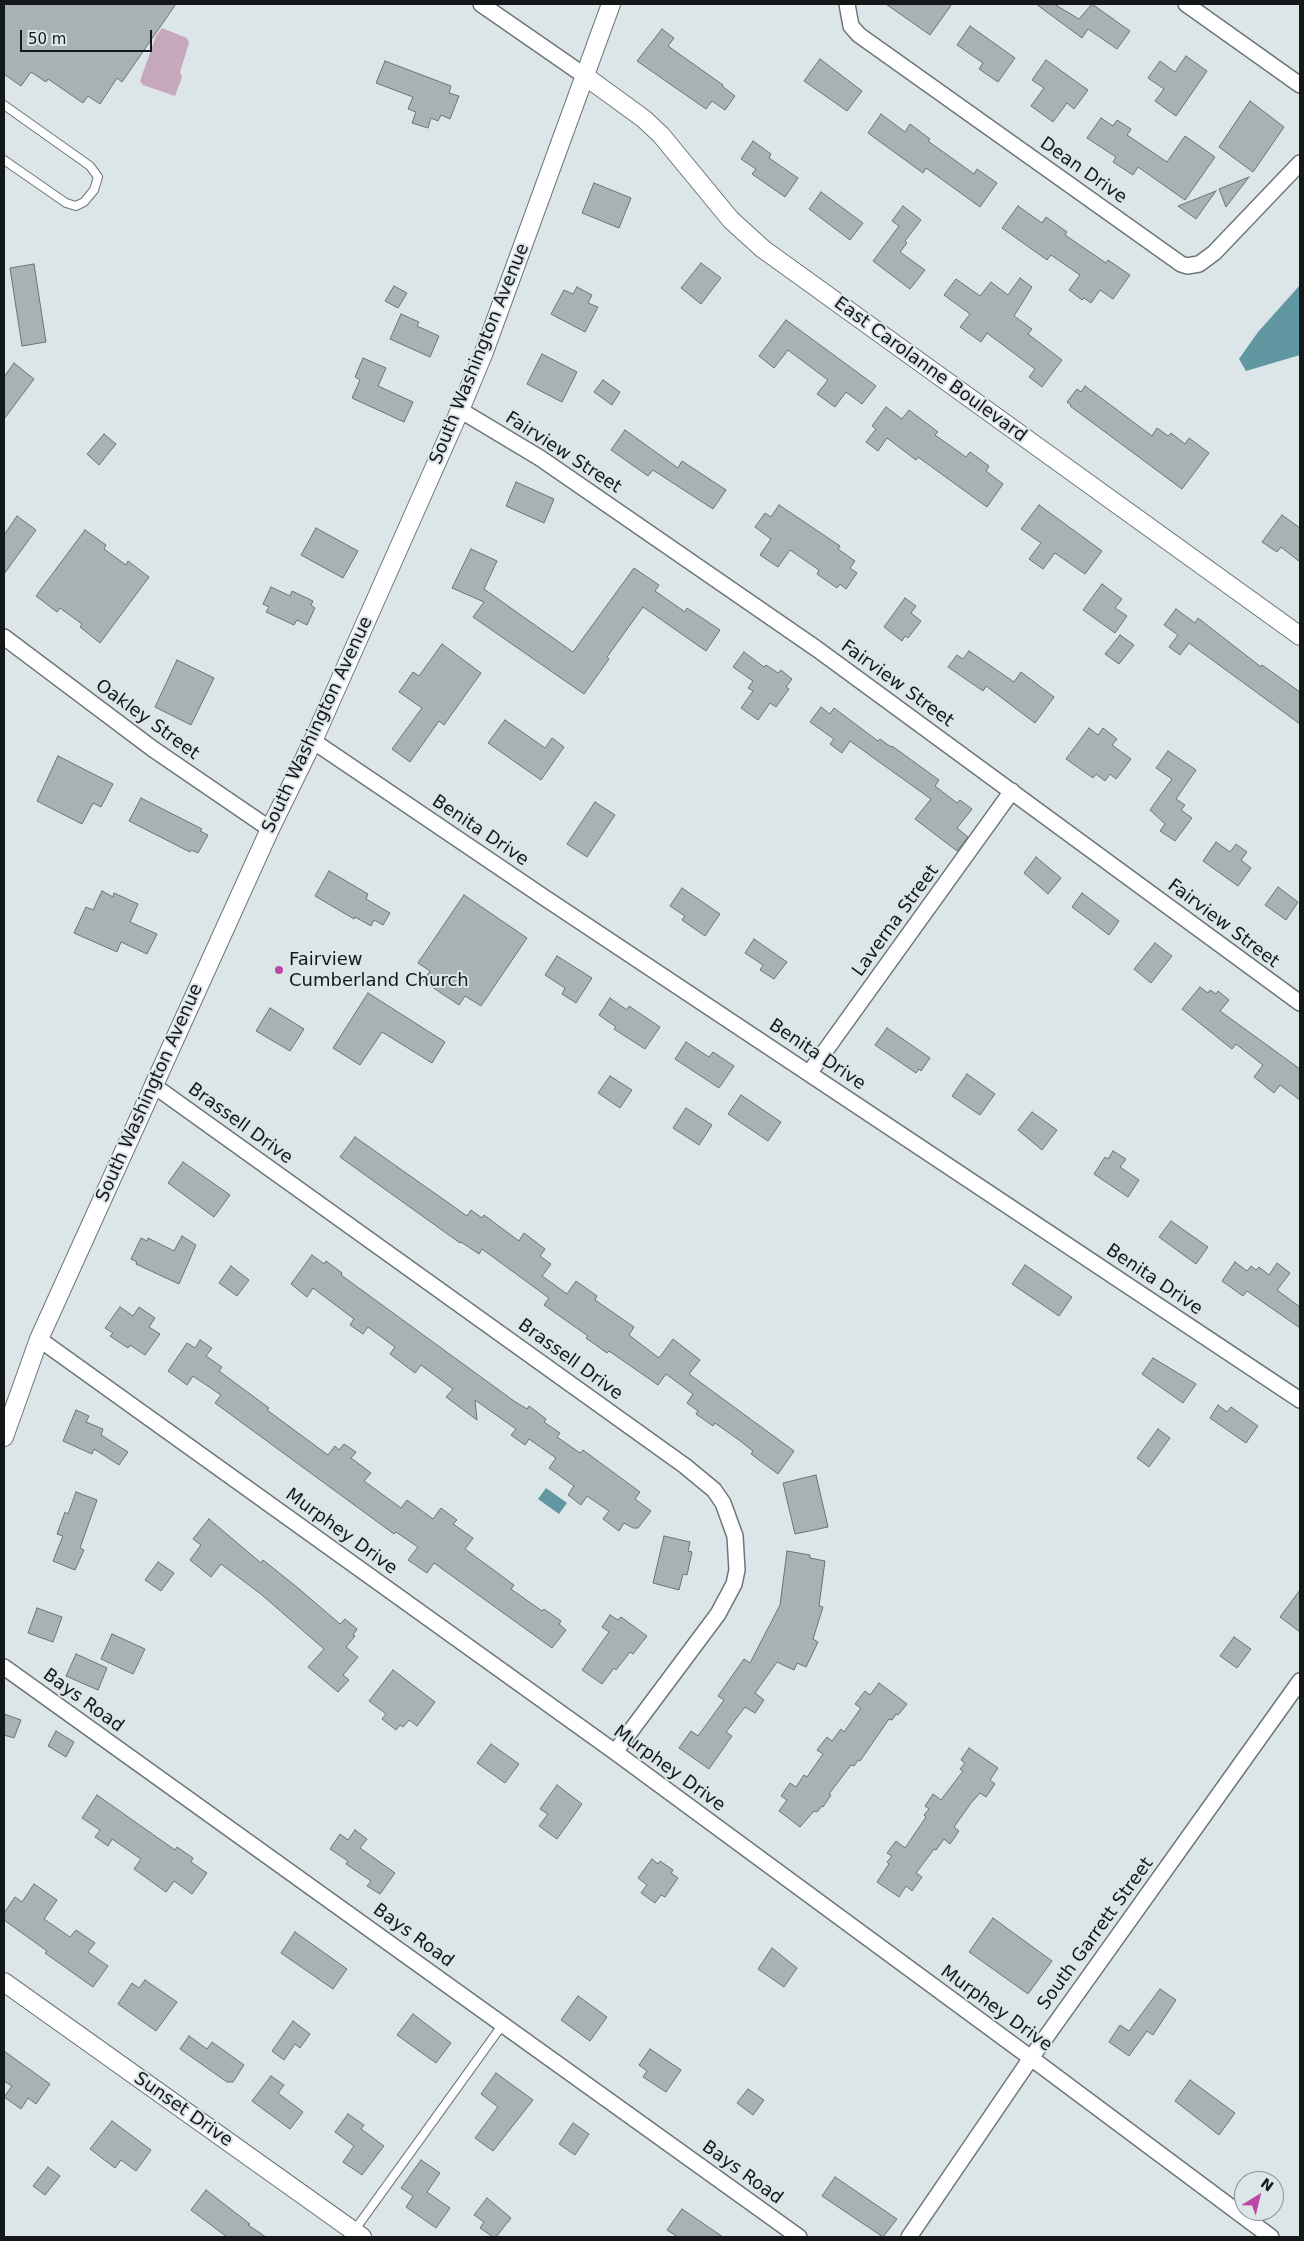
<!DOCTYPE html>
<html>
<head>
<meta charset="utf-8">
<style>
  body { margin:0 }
  #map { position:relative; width:1304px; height:2241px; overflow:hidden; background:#dce6e8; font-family:"DejaVu Sans",sans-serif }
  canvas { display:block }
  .frame { position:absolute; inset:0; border:5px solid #151819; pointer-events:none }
  .north { position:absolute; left:1234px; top:2171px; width:50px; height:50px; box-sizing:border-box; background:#dce6e8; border:1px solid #8c9495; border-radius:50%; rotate:36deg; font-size:14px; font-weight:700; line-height:20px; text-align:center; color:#151819 }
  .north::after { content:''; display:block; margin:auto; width:18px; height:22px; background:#bb48a2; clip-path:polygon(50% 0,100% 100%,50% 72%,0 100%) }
  .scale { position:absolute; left:20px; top:30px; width:132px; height:22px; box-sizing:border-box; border:2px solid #151819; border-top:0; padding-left:6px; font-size:15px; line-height:18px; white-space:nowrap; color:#151819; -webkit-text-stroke:4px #dce6e8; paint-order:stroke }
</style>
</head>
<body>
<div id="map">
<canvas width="1304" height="2241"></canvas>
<div class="frame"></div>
<div class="north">N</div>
<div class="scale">50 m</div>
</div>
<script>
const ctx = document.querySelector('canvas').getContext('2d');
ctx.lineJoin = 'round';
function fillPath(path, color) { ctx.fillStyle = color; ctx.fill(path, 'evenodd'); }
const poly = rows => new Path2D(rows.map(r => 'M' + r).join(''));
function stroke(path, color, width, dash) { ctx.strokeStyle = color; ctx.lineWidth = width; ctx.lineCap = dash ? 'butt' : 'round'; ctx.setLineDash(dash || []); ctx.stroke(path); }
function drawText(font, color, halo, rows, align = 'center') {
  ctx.font = font + ' "DejaVu Sans",sans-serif'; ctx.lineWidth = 4; ctx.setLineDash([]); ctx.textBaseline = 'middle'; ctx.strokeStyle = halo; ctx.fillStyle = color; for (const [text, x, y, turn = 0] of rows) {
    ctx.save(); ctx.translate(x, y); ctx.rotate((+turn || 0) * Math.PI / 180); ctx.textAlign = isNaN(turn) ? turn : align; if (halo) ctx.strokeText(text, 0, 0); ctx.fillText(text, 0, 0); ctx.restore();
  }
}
fillPath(poly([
  [162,28,187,38,189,43,180,72,182,77,175,96,143,85,140,81,156,36]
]), '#c5a8bc');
fillPath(poly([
  [1300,285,1300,355,1246,371,1239,359,1258,332],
  [546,1488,567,1503,559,1514,538,1499]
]), '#6197a1');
const building = poly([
  [4,4,176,4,122,82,117,78,100,104,88,96,83,103,48,79,46,82,31,72,21,86,4,74,4,4],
  [886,4,952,4,930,35,886,4],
  [1036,4,1054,4,1079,19,1092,4,1130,31,1117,49,1088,29,1082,38,1036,4],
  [970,26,1015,58,998,82,979,69,983,63,957,45,970,26],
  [662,29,674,38,668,46,723,85,722,86,735,96,725,110,712,101,706,109,637,61,662,29],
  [1186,56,1207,71,1176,116,1155,101,1164,89,1148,78,1160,61,1175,72,1186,56],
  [820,59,862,91,847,111,804,81,820,59],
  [1046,60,1088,90,1074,109,1067,103,1053,122,1031,106,1044,88,1032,80,1046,60],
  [385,61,451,86,449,93,459,96,450,119,441,115,438,121,431,118,428,128,412,123,416,112,408,109,413,97,376,83,385,61],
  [1250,101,1284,127,1253,172,1219,147,1250,101],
  [881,114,905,132,910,124,930,139,928,141,974,174,977,169,997,183,980,207,926,168,923,173,868,133,881,114],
  [1101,118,1113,126,1117,120,1131,129,1127,135,1167,162,1185,136,1215,157,1185,200,1138,167,1133,175,1113,162,1116,157,1087,138,1101,118],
  [753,141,771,154,769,158,798,178,785,197,752,174,756,169,741,159,753,141],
  [1249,177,1226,207,1219,189,1249,177],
  [594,183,631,198,619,228,582,213,594,183],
  [1216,191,1196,219,1178,206,1216,191],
  [821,192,863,223,850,240,809,209,821,192],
  [903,206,921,220,905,241,907,243,900,252,925,270,910,289,873,261,899,226,892,221,903,206],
  [1018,206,1042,223,1046,217,1067,232,1065,235,1106,263,1108,260,1130,275,1113,299,1100,290,1091,303,1084,298,1082,300,1069,290,1080,275,1051,255,1047,260,1002,228,1018,206],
  [701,263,721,278,701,304,681,288,701,263],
  [34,264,46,342,22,346,10,268,34,264],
  [1020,278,1032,287,1014,316,1032,329,1028,334,1062,360,1042,387,1029,377,1035,369,987,333,981,342,960,327,970,314,944,295,956,279,980,296,991,282,1008,295,1020,278],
  [394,286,407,293,398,308,385,301,394,286],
  [577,287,592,295,588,303,598,307,585,332,551,314,564,290,573,294,577,287],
  [401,314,419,322,417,326,439,336,430,357,390,339,401,314],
  [786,320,876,386,862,404,846,392,835,407,817,394,828,380,788,350,774,368,759,356,786,320],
  [542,354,577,372,562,402,527,384,542,354],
  [363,358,386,368,378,386,413,402,404,422,352,398,360,380,355,377,363,358],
  [14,363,34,379,4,419,4,377,14,363],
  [603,380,620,392,612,405,594,392,603,380],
  [1085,386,1152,436,1157,428,1168,436,1171,433,1185,444,1189,438,1209,453,1182,489,1070,406,1071,405,1067,402,1077,389,1081,392,1085,386],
  [886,407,902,419,909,410,938,432,935,435,966,457,970,452,989,466,986,471,1003,484,987,507,918,457,916,460,887,438,878,451,866,442,876,429,872,426,886,407],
  [625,430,678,468,682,461,726,490,713,509,653,470,648,476,611,450,625,430],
  [104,434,116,444,99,465,87,454,104,434],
  [516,482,554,499,544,523,506,506,516,482],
  [779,505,840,546,838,549,855,561,850,568,857,573,846,589,840,584,837,588,817,574,819,570,790,550,778,567,760,555,771,539,755,527,765,513,771,517,779,505],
  [1039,505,1102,551,1085,574,1055,553,1043,569,1029,559,1041,543,1021,529,1039,505],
  [1282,515,1300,528,1300,562,1281,547,1277,552,1262,542,1282,515],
  [17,516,36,530,4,574,4,535,17,516],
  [316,528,358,551,343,578,301,555,316,528],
  [85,530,106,545,104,549,126,565,128,561,149,577,100,643,80,627,82,624,60,608,57,612,36,596,85,530],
  [471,549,497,561,484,589,573,652,634,568,659,585,655,591,685,612,687,608,720,630,706,651,643,607,607,657,609,659,584,694,473,617,484,602,452,588,471,549],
  [1102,584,1122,599,1115,608,1127,616,1115,633,1083,610,1102,584],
  [271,587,290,596,292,591,313,601,311,605,315,608,307,625,297,620,294,625,266,612,269,607,263,604,271,587],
  [905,598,916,606,911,613,921,621,908,638,905,636,902,641,884,627,905,598],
  [1176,609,1195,623,1198,618,1261,667,1262,665,1300,692,1300,724,1189,643,1180,655,1169,647,1178,635,1164,625,1176,609],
  [1120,635,1134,645,1119,664,1105,654,1120,635],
  [442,644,481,673,444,725,439,721,410,762,392,749,422,708,399,692,413,672,419,676,442,644],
  [969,651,1014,682,1021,672,1054,697,1035,723,986,686,983,691,948,667,957,655,963,659,969,651],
  [744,652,764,667,766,665,778,673,781,670,792,679,786,687,789,689,776,707,770,703,758,720,741,708,753,691,748,688,753,681,733,667,744,652],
  [177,660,214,678,191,725,155,707,177,660],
  [821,707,830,714,834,708,878,741,880,739,891,747,892,746,939,780,935,786,957,803,960,800,972,809,957,828,968,837,957,851,915,819,931,799,850,741,842,753,830,744,834,739,810,722,821,707],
  [505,720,545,748,552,738,564,747,541,780,488,743,505,720],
  [1089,728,1098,735,1103,728,1117,739,1112,745,1131,759,1116,779,1110,774,1105,781,1096,774,1093,778,1066,759,1089,728],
  [1168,751,1196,770,1176,799,1185,805,1181,810,1192,818,1175,841,1160,831,1165,824,1150,810,1172,779,1156,768,1168,751],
  [58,756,113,784,101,807,93,803,82,824,37,801,58,756],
  [141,798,202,829,200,831,208,835,198,853,191,850,190,852,129,821,141,798],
  [595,802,615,815,587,857,567,844,595,802],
  [1216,842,1230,852,1236,844,1247,852,1241,860,1251,868,1238,886,1203,861,1216,842],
  [1036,857,1061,878,1048,894,1024,873,1036,857],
  [329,871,368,894,366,899,390,913,383,925,374,920,371,926,355,917,354,919,315,896,329,871],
  [1278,887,1298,902,1286,920,1265,905,1278,887],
  [682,888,720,914,705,936,682,920,685,916,670,906,682,888],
  [102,891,113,897,114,893,138,904,130,922,157,934,147,954,121,942,117,952,74,933,86,907,93,910,102,891],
  [1082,893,1119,921,1109,935,1072,907,1082,893],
  [464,895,527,938,481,1006,465,996,459,1005,423,981,430,971,418,963,464,895],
  [754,939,787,962,774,979,760,970,763,965,745,953,754,939],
  [1155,943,1172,956,1151,983,1134,969,1155,943],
  [557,956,592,978,576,1003,562,994,565,988,545,975,557,956],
  [1200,987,1208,993,1210,990,1216,994,1218,991,1229,1000,1220,1011,1300,1069,1300,1100,1280,1085,1274,1093,1254,1077,1263,1065,1236,1044,1232,1049,1182,1009,1200,987],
  [368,993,445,1042,432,1063,382,1032,360,1065,333,1048,368,993],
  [610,998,627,1010,629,1006,660,1027,645,1049,614,1029,616,1027,599,1015,610,998],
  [270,1008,304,1029,290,1051,256,1031,270,1008],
  [887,1028,930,1058,921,1071,919,1069,916,1073,875,1045,887,1028],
  [686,1042,709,1057,713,1052,734,1066,719,1088,675,1059,686,1042],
  [967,1074,995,1094,980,1115,952,1096,967,1074],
  [610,1076,632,1090,620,1108,598,1093,610,1076],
  [741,1095,781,1122,768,1141,728,1114,741,1095],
  [686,1108,712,1125,699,1145,673,1128,686,1108],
  [1032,1112,1057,1130,1042,1150,1018,1130,1032,1112],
  [355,1137,467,1216,471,1210,482,1218,484,1215,519,1241,524,1233,545,1249,540,1256,551,1264,542,1276,567,1294,576,1281,597,1296,595,1300,634,1327,629,1335,659,1358,673,1339,700,1360,689,1374,794,1451,778,1474,751,1454,753,1451,739,1440,715,1423,713,1426,696,1414,698,1411,687,1403,693,1394,666,1374,658,1385,609,1351,607,1353,586,1338,588,1336,544,1305,549,1298,482,1249,479,1254,461,1242,460,1243,340,1157,355,1137],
  [1113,1151,1126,1159,1120,1167,1139,1180,1128,1197,1094,1174,1105,1157,1108,1159,1113,1151],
  [183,1162,230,1195,214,1217,168,1183,183,1162],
  [1171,1221,1208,1247,1196,1264,1159,1237,1171,1221],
  [182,1236,196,1245,179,1284,136,1264,137,1262,131,1259,141,1238,147,1241,148,1238,174,1251,182,1236],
  [312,1255,324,1264,326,1261,342,1273,341,1275,514,1401,527,1409,529,1406,546,1419,544,1422,560,1433,557,1437,580,1453,583,1450,640,1492,635,1499,651,1511,638,1528,633,1528,624,1523,619,1531,603,1519,609,1511,587,1496,581,1505,568,1495,574,1486,549,1468,556,1458,529,1439,525,1445,511,1435,516,1429,475,1400,477,1420,446,1397,453,1389,421,1365,415,1373,390,1354,395,1347,368,1327,363,1334,350,1325,354,1319,313,1288,307,1297,291,1284,312,1255],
  [1235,1262,1247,1271,1251,1266,1256,1270,1259,1267,1269,1275,1277,1263,1290,1273,1277,1290,1300,1307,1300,1328,1247,1291,1243,1296,1222,1281,1235,1262],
  [1025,1265,1072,1297,1059,1316,1012,1284,1025,1265],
  [231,1266,249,1280,237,1296,219,1283,231,1266],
  [120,1307,133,1316,139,1307,155,1318,149,1327,160,1334,145,1355,130,1345,128,1348,110,1336,113,1333,105,1328,120,1307],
  [200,1340,212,1348,206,1356,222,1367,219,1371,269,1408,267,1410,328,1455,335,1446,339,1450,344,1444,356,1452,351,1458,371,1473,364,1481,401,1508,407,1500,433,1519,441,1508,457,1520,453,1524,473,1538,465,1549,514,1585,511,1589,542,1611,544,1609,561,1621,559,1624,566,1630,552,1648,434,1563,427,1573,408,1560,418,1547,396,1532,394,1534,215,1403,221,1395,193,1376,187,1385,168,1371,187,1343,195,1348,200,1340],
  [1153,1358,1196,1384,1183,1403,1142,1374,1153,1358],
  [1218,1405,1227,1412,1231,1407,1258,1426,1246,1443,1210,1418,1218,1405],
  [76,1410,89,1416,86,1422,103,1429,101,1435,128,1452,119,1465,94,1449,92,1454,63,1441,76,1410],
  [1158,1429,1170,1438,1149,1467,1137,1458,1158,1429],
  [816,1475,828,1527,795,1534,783,1483,816,1475],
  [76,1492,97,1500,80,1548,84,1550,75,1570,53,1561,63,1536,57,1534,65,1512,68,1514,76,1492],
  [209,1519,261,1563,263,1560,298,1588,340,1624,345,1619,357,1629,353,1635,355,1636,346,1647,358,1657,343,1675,349,1680,338,1692,308,1667,324,1649,262,1595,221,1564,211,1577,190,1560,201,1545,193,1539,209,1519],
  [664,1536,690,1542,688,1551,692,1552,687,1575,683,1574,679,1590,653,1583,664,1536],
  [787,1551,810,1555,810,1558,825,1561,819,1606,823,1607,813,1639,818,1642,806,1667,797,1663,794,1670,777,1662,755,1693,764,1700,755,1713,745,1707,726,1732,732,1736,709,1769,679,1748,691,1731,698,1736,724,1700,718,1696,744,1659,750,1663,780,1605,787,1551],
  [158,1562,174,1573,161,1591,145,1580,158,1562],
  [1300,1590,1300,1632,1280,1617,1300,1590],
  [37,1608,62,1617,53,1642,28,1633,37,1608],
  [610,1615,618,1620,621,1617,647,1636,633,1654,630,1652,616,1670,614,1668,602,1684,582,1670,609,1632,602,1627,610,1615],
  [112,1634,145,1649,133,1674,101,1659,112,1634],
  [1234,1637,1251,1649,1237,1668,1220,1656,1234,1637],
  [76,1654,107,1668,98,1690,66,1676,76,1654],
  [393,1670,435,1702,417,1726,409,1720,403,1727,400,1725,396,1730,382,1719,386,1714,369,1701,393,1670],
  [879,1683,907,1704,898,1715,896,1714,892,1720,889,1719,860,1761,858,1760,854,1766,851,1765,829,1794,831,1795,823,1807,822,1806,817,1812,814,1811,800,1827,779,1811,787,1800,781,1796,790,1783,796,1787,804,1775,807,1777,823,1754,817,1750,827,1737,832,1741,841,1729,844,1732,861,1708,855,1704,865,1691,870,1695,879,1683],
  [4,1714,21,1720,14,1738,4,1735,4,1714],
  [56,1731,74,1742,66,1757,48,1746,56,1731],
  [491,1744,519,1764,505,1783,477,1763,491,1744],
  [969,1748,998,1768,990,1780,995,1784,986,1797,980,1793,971,1803,954,1827,959,1831,950,1844,944,1839,936,1850,934,1849,916,1873,922,1877,912,1891,906,1886,899,1897,877,1882,889,1864,887,1862,892,1856,887,1853,896,1841,905,1848,926,1817,924,1815,929,1809,925,1806,933,1794,941,1800,963,1771,960,1769,965,1763,961,1760,969,1748],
  [557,1785,582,1804,557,1839,539,1826,548,1814,540,1809,557,1785],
  [97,1795,175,1850,177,1847,193,1858,191,1862,207,1873,192,1894,174,1881,166,1892,134,1869,141,1859,112,1839,108,1846,95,1837,100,1830,82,1818,97,1795],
  [355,1830,367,1839,360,1848,395,1873,380,1894,367,1886,371,1881,346,1864,348,1861,330,1849,340,1834,348,1840,355,1830],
  [652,1859,658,1864,660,1861,673,1870,671,1873,678,1878,665,1897,661,1895,655,1903,641,1893,647,1885,638,1878,652,1859],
  [34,1884,57,1900,44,1919,70,1937,76,1930,95,1943,88,1952,108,1966,93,1987,45,1953,47,1951,4,1920,4,1913,15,1897,22,1902,34,1884],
  [993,1918,1052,1961,1028,1994,969,1952,993,1918],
  [295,1932,347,1969,333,1989,281,1953,295,1932],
  [772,1948,797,1968,784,1987,758,1969,772,1948],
  [145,1980,177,2002,156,2031,118,2004,132,1983,139,1988,145,1980],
  [1160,1989,1176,2000,1153,2035,1147,2031,1129,2056,1109,2042,1120,2025,1129,2031,1160,1989],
  [578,1996,607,2017,590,2041,561,2020,578,1996],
  [413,2014,451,2043,436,2063,397,2035,413,2014],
  [293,2021,310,2034,300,2048,295,2044,284,2060,272,2051,293,2021],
  [189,2036,207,2049,212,2042,244,2065,233,2082,227,2082,180,2049,189,2036],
  [650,2049,681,2070,666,2092,643,2077,647,2071,639,2065,650,2049],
  [4,2051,50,2084,36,2104,28,2098,21,2109,4,2097,12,2086,4,2081,4,2051],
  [496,2073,533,2100,493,2151,475,2138,498,2107,481,2094,496,2073],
  [271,2076,284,2085,278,2093,303,2112,290,2129,252,2101,271,2076],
  [1190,2080,1235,2113,1219,2135,1175,2101,1190,2080],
  [748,2089,764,2100,753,2115,737,2103,748,2089],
  [348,2114,364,2125,361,2129,384,2146,362,2175,343,2162,354,2146,335,2132,348,2114],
  [112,2121,151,2150,136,2171,121,2160,115,2168,90,2149,112,2121],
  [573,2123,589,2134,575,2155,559,2144,573,2123],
  [421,2160,440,2173,427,2192,450,2208,436,2228,406,2207,413,2196,401,2188,421,2160],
  [48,2167,60,2176,45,2195,33,2186,48,2167],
  [835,2177,897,2219,883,2237,822,2196,835,2177],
  [206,2190,250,2224,248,2225,266,2237,227,2237,191,2210,206,2190],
  [487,2198,511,2218,496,2237,493,2237,480,2228,484,2222,474,2215,487,2198],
  [682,2209,723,2237,678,2237,667,2230,682,2209]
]);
fillPath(building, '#a8b2b4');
stroke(building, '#6a7375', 1);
const service = poly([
  [4,105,90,166,98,177,94,190,84,202,76,206,66,203,4,160],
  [354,2231,503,2024]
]);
const minor = poly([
  [481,4,585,76],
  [847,4,851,26,859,35,1181,264,1187,266,1199,264,1214,253,1300,163],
  [1186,4,1300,85],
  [460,410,540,458,817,649,1300,1003],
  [4,637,153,749,270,829],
  [313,741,545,898,1300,1400],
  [810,1072,1012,791],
  [153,1085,685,1466,714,1490,723,1503,735,1536,737,1570,734,1584,718,1614,615,1752],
  [39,1339,615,1752,1031,2058,1271,2237],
  [4,1667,799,2237],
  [909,2237,1031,2058,1300,1681]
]);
const tertiary = poly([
  [585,76,644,119,661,135,731,220,763,249,1300,636],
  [4,1437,39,1339,270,829,313,741,460,410,484,352,611,4],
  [4,1982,362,2237]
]);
stroke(service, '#6d7678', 10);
stroke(minor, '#6d7678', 18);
stroke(tertiary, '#6d7678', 20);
stroke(service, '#fff', 8);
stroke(minor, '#fff', 15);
stroke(tertiary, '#fff', 18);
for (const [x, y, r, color] of [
  [279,970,5,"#bb48a2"]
]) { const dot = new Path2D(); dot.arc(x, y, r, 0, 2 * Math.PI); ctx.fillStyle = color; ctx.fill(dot); stroke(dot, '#dce6e8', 2); }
drawText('18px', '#151819', '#dce6e8', [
  ["Dean Drive",1083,171,35],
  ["South Washington Avenue",480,354,-68],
  ["East Carolanne Boulevard",930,370,36],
  ["Fairview Street",563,453,33],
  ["Fairview Street",897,684,36],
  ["Oakley Street",147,720,36],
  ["South Washington Avenue",318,725,-65],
  ["Benita Drive",480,831,34],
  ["Laverna Street",896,921,-54],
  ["Fairview Street",1223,924,37],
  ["Benita Drive",817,1055,34],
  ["South Washington Avenue",150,1093,-66],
  ["Brassell Drive",240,1124,36],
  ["Benita Drive",1154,1280,34],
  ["Brassell Drive",570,1360,36],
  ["Murphey Drive",341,1532,36],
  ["Bays Road",83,1701,36],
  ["Murphey Drive",669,1769,36],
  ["South Garrett Street",1096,1934,-54],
  ["Bays Road",413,1936,36],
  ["Murphey Drive",996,2009,36],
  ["Sunset Drive",183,2110,35],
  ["Bays Road",742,2173,36]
]);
drawText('18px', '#151819', '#dce6e8', [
  ["Fairview",289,960],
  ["Cumberland Church",289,981]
], 'left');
</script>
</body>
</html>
